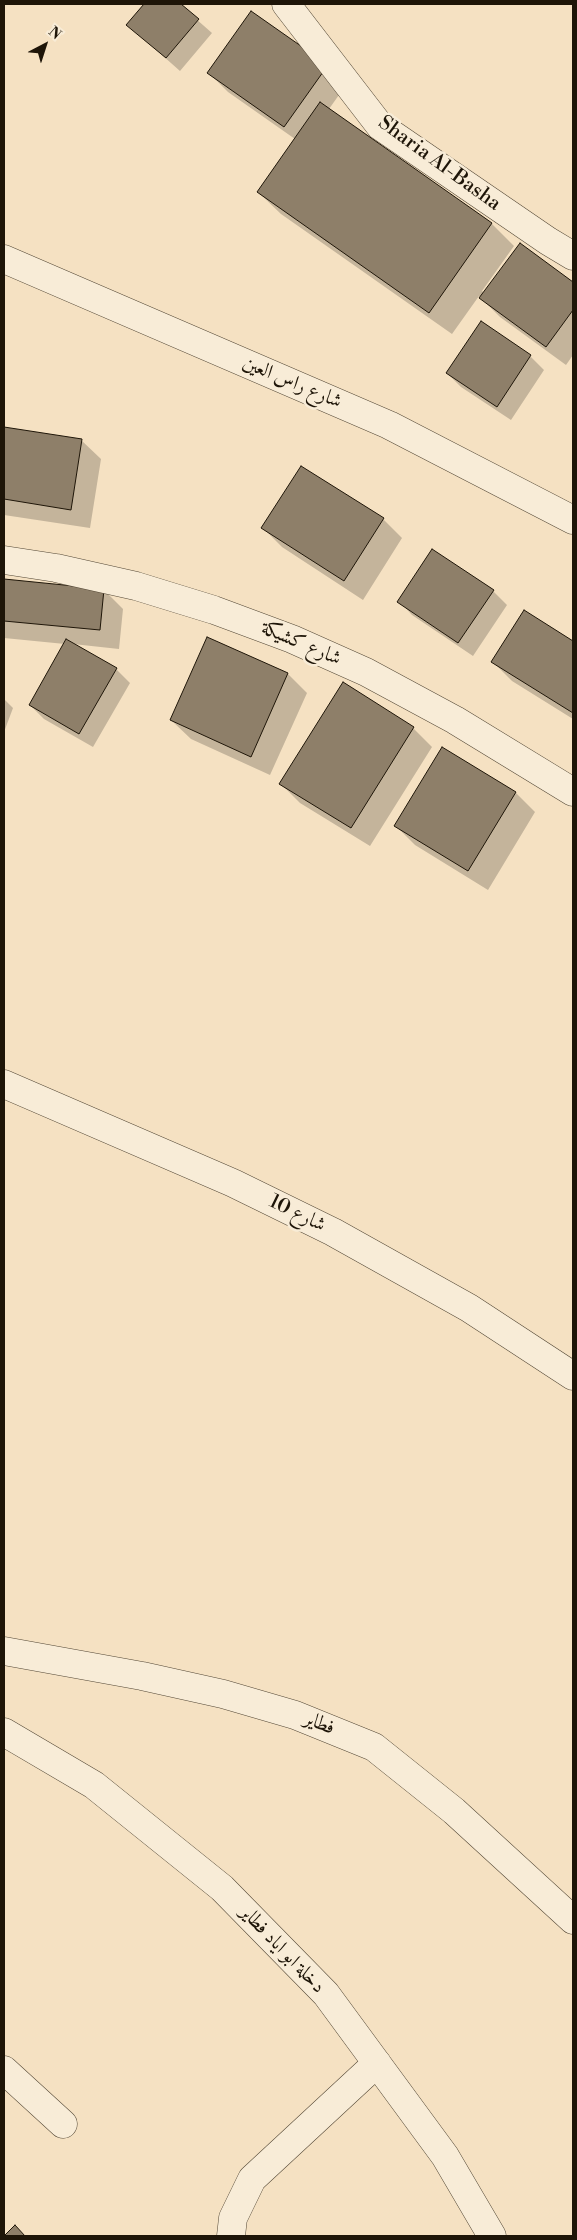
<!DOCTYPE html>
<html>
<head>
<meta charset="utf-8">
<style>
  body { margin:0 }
  #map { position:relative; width:577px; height:2240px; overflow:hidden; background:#f5e1c2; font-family:"Libre Bodoni",serif }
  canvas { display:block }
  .frame { position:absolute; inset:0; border:5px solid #1e1508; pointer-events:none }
  .north { position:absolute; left:20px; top:20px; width:50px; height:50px; -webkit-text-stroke:4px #f8ecd7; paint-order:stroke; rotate:40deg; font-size:14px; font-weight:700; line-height:20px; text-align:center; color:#1e1508 }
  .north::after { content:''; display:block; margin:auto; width:18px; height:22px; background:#1e1508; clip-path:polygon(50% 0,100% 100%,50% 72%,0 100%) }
</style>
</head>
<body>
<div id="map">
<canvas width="577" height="2240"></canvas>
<div class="frame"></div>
<div class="north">N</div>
</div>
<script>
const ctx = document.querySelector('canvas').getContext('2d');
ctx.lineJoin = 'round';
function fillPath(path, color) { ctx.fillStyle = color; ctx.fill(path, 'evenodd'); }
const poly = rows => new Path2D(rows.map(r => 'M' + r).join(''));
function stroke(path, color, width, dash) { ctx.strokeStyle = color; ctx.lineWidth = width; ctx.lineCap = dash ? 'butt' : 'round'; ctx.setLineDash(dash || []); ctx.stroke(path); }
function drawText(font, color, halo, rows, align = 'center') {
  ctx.font = font + ' "Libre Bodoni",Amiri,serif'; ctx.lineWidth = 5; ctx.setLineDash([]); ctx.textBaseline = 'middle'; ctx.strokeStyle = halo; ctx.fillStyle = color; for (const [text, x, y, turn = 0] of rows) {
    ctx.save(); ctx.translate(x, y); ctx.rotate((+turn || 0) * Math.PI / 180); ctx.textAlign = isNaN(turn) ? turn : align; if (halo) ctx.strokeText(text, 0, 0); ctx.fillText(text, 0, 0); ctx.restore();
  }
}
fillPath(poly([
  [145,4,179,4,212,33,180,71,128,25],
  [251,13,346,85,329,109,492,224,514,246,482,291,484,293,520,244,573,284,573,355,566,365,500,317,479,296,452,334,281,214,258,192,295,139,228,92,209,73],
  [481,323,530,356,544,370,511,420,461,387,447,373],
  [4,428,81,440,101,459,90,528,4,515],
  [383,519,402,538,363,600,282,547,263,528],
  [433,551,493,591,507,605,473,656,412,615,399,601],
  [4,580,104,590,123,609,119,649,73,644,116,669,130,683,93,747,44,719,30,705,65,644,4,638],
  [524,612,573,642,573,719,512,681,493,662],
  [208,639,288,674,307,693,270,775,191,739,171,720],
  [4,699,13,708,4,732],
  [413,728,432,747,370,846,300,803,281,784],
  [443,749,516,793,535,812,488,890,415,845,396,826]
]), '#0003');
const building = poly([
  [144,4,181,4,199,19,166,58,126,25,144,4],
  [251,11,328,65,284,127,207,73,251,11],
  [320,102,492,223,429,313,257,192,320,102],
  [520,243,573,282,573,310,546,347,479,298,520,243],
  [481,321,531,355,497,407,446,373,481,321],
  [4,427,82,439,71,510,4,499,4,427],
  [301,466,384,518,344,581,261,528,301,466],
  [432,549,494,590,458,643,397,602,432,549],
  [4,579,104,589,100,630,4,621,4,579],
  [524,610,573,641,573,713,491,662,524,610],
  [207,637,288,673,251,757,170,720,207,637],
  [66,639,117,668,79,734,29,705,66,639],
  [343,682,414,727,351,828,279,784,343,682],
  [442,747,516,792,468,871,394,826,442,747],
  [15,2225,25,2236,4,2236,15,2225]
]);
fillPath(building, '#8e7f69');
stroke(building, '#1e1508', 1);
const street = poly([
  [286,4,380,126,548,241,573,256],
  [4,259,389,425,573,520],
  [4,560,56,568,136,586,214,610,292,639,366,672,455,720,573,792],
  [4,1084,233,1183,333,1232,469,1308,573,1376],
  [4,1651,142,1676,223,1694,295,1715,374,1747,454,1811,573,1920],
  [4,1732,94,1785,222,1888,326,1994,445,2156,492,2236],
  [4,2070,63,2124],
  [231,2236,233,2218,252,2179,377,2063]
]);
stroke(street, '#544836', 29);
stroke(street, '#f8ecd7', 28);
drawText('20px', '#1e1508', '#f8ecd7', [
  ["Sharia Al-Basha",439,164,36],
  ["شارع راس العين",292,383,23],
  ["شارع كشيكة",301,644,23],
  ["شارع 10",297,1214,26],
  ["فطاير",319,1724,21],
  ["دخلة ابو اياد فطاير",282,1950,46]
]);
</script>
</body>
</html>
